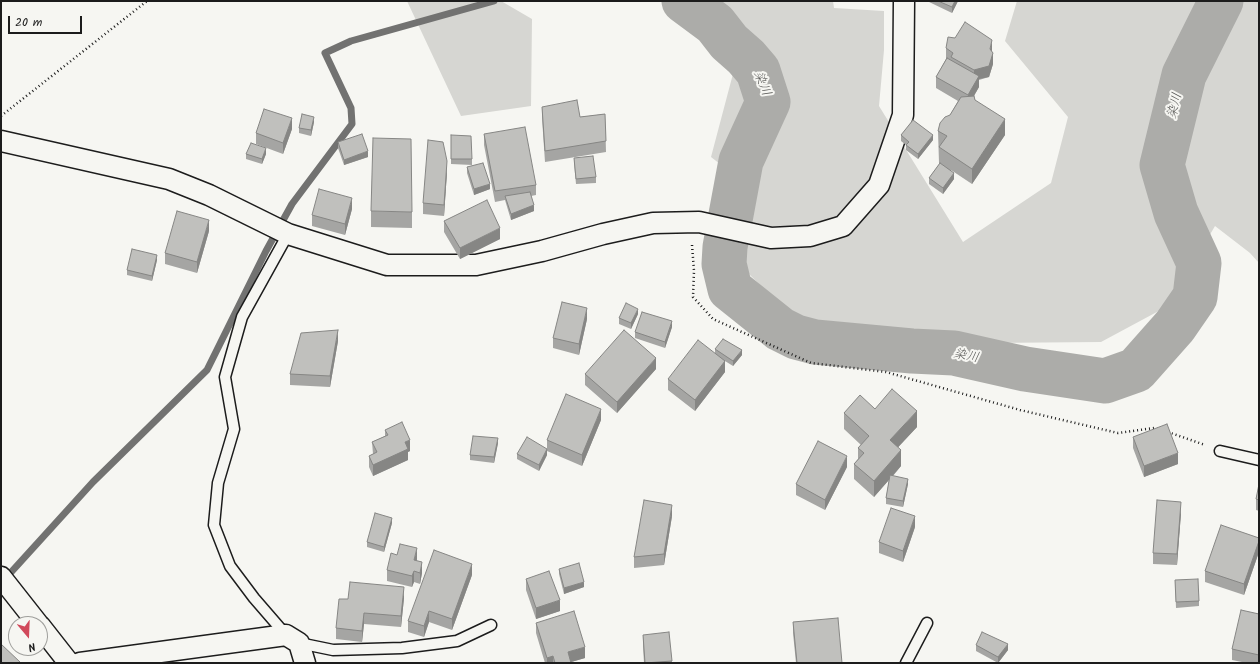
<!DOCTYPE html>
<html>
<head>
<meta charset="utf-8">
<style>
  body { margin:0 }
  #map { position:relative; width:1260px; height:664px; overflow:hidden; background:#f6f6f2; font-family:Kalam,sans-serif }
  canvas { display:block }
  .frame { position:absolute; inset:0; border:2px solid #1c1c1c; pointer-events:none }
  .north { position:absolute; left:8px; top:616px; width:40px; height:40px; box-sizing:border-box; background:#f6f6f2; border:1px solid #9f9f9c; border-radius:50%; rotate:161deg; font-size:11px; font-weight:700; line-height:16px; text-align:center; color:#1c1c1c }
  .north::after { content:''; display:block; margin:auto; width:14px; height:18px; background:#d1495b; clip-path:polygon(50% 0,100% 100%,50% 72%,0 100%) }
  .scale { position:absolute; left:8px; top:16px; width:74px; height:18px; box-sizing:border-box; border:2px solid #1c1c1c; border-top:0; padding-left:5px; font-size:12px; line-height:14px; white-space:nowrap; color:#1c1c1c; -webkit-text-stroke:3px #f6f6f2; paint-order:stroke }
</style>
</head>
<body>
<div id="map">
<canvas width="1260" height="664"></canvas>
<div class="frame"></div>
<div class="north">N</div>
<div class="scale">20 m</div>
</div>
<script>
const ctx = document.querySelector('canvas').getContext('2d');
ctx.lineJoin = 'round';
function fillPath(path, color) { ctx.fillStyle = color; ctx.fill(path, 'evenodd'); }
const poly = rows => new Path2D(rows.map(r => 'M' + r).join(''));
function stroke(path, color, width, dash) { ctx.strokeStyle = color; ctx.lineWidth = width; ctx.lineCap = dash ? 'butt' : 'round'; ctx.setLineDash(dash || []); ctx.stroke(path); }
function drawText(font, color, halo, rows, align = 'center') {
  ctx.font = font + ' Kalam,"Klee One",sans-serif'; ctx.lineWidth = 4; ctx.setLineDash([]); ctx.textBaseline = 'middle'; ctx.strokeStyle = halo; ctx.fillStyle = color; for (const [text, x, y, turn = 0] of rows) {
    ctx.save(); ctx.translate(x, y); ctx.rotate((+turn || 0) * Math.PI / 180); ctx.textAlign = isNaN(turn) ? turn : align; if (halo) ctx.strokeText(text, 0, 0); ctx.fillText(text, 0, 0); ctx.restore();
  }
}
fillPath(poly([
  [407,1,501,1,532,19,531,106,461,116],
  [697,1,833,1,834,8,884,11,884,50,879,106,963,242,1051,183,1068,117,1005,41,1017,1,1259,1,1259,263,1250,253,1215,226,1168,306,1101,342,986,343,808,322,774,299,742,267,738,178,711,157,734,70]
]), '#d6d6d2');
stroke(poly([
  [4,580,93,482,207,370,266,251,292,204,352,124,351,108,325,53,351,41,494,1]
]), '#727271', 7);
stroke(poly([
  [684,1,715,24,729,42,746,57,758,71,768,102,741,161,725,247,724,264,730,289,780,329,796,337,815,342,912,351,954,353,1025,369,1105,381,1136,370,1175,326,1195,297,1199,263,1176,213,1162,165,1184,75,1221,1]
]), '#acaca9', 45);
const lane = poly([
  [1220,451,1259,460],
  [286,635,254,598,230,566,214,525,218,483,234,429,225,377,242,317,288,234],
  [299,643,333,650,402,648,457,641,491,625],
  [906,663,927,623]
]);
const street = poly([
  [1,141,169,179,209,195,288,234,387,265,476,265,542,251,603,234,653,223,699,222,771,238,810,236,843,226,879,185,903,115,904,1],
  [1,577,38,624],
  [40,626,69,663],
  [80,663,286,635,299,643,305,663]
]);
stroke(lane, '#1c1c1c', 13);
stroke(street, '#1c1c1c', 23);
stroke(poly([
  [1,116,147,1],
  [692,245,694,271,693,297,713,319,811,363,886,372,1020,410,1118,433,1154,428,1158,429],
  [1168,432,1205,445]
]), '#1c1c1c', 2.5, [1, 3]);
stroke(lane, '#f6f6f2', 10);
stroke(street, '#f6f6f2', 20);
fillPath(poly([
  [927,1,958,1,952,13],
  [946,48,992,52,993,64,989,77,979,80,979,87,974,96,975,100,1005,135,972,184,951,170,954,179,943,194,929,184,929,178,940,163,939,163,938,131,950,115,958,101,936,88,936,77,946,59],
  [542,107,580,117,605,114,606,152,545,162,542,118],
  [314,122,311,136,299,133,299,128],
  [292,129,283,154,256,144,256,133],
  [484,134,536,185,536,195,531,196,534,211,511,220,505,200,495,202,484,145],
  [451,135,472,159,472,165,451,164],
  [901,135,933,140,918,159,906,150,906,145,901,141],
  [338,142,368,157,344,165,338,148],
  [246,154,266,154,262,164,246,159],
  [574,158,596,177,596,183,576,184,574,163],
  [467,167,490,189,474,195,467,173],
  [447,172,444,216,423,214,423,203],
  [352,209,345,235,312,226,312,215],
  [371,211,412,212,412,228,371,227],
  [444,221,500,239,460,259,444,232],
  [209,231,197,273,165,264,165,253],
  [157,260,152,281,127,275,127,270],
  [638,314,631,329,619,324,619,318],
  [587,319,579,355,553,348,553,338],
  [672,327,665,348,635,338,635,332],
  [338,341,330,387,290,385,290,374],
  [715,349,742,355,733,366,725,361,725,372,695,411,668,390,668,379,715,354],
  [656,369,617,413,585,385,585,374],
  [875,409,917,427,898,447,901,466,893,476,908,484,903,507,886,504,886,498,889,480,874,497,854,479,854,464,858,459,858,448,861,445,844,429,844,413],
  [601,420,582,466,547,451,547,455,539,471,517,459,517,454,547,449,547,440],
  [385,430,410,451,408,452,408,460,373,476,369,467,369,456,373,454,372,442,385,436],
  [1133,437,1178,464,1144,477,1133,448],
  [498,443,494,463,470,460,470,455],
  [847,467,825,510,796,495,796,484],
  [1259,484,1259,511,1256,510,1256,499],
  [1181,513,1177,565,1153,564,1153,553],
  [672,516,664,565,634,568,634,557],
  [392,523,384,552,367,547,367,542],
  [915,527,903,562,879,553,879,542],
  [1259,538,1259,552,1244,595,1205,582,1205,571],
  [397,555,417,559,417,561,422,573,420,584,414,582,412,587,387,581,387,570],
  [559,569,584,587,564,594,559,574],
  [472,575,452,630,429,622,424,637,408,632,408,621],
  [526,579,560,611,536,619,526,590],
  [1175,580,1199,601,1199,606,1176,608],
  [404,598,401,627,364,624,362,642,336,639,336,628,348,599],
  [1259,614,1259,663,1247,663,1232,660,1232,649],
  [793,622,842,663,796,663,793,633],
  [536,623,585,658,571,662,571,663,545,663,536,633],
  [643,635,672,661,672,663,644,663,643,646],
  [976,645,1008,650,998,663,976,651]
]), '#a5a5a3');
fillPath(poly([
  [955,1,958,1,952,13,952,7],
  [992,40,992,51,990,60,990,49],
  [993,53,993,64,989,77,979,79,979,87,968,106,968,95,974,81,974,70],
  [314,117,314,122,311,136,311,130],
  [292,118,292,129,283,154,283,143],
  [1005,119,1005,135,972,184,972,169],
  [933,135,933,140,918,159,918,154],
  [266,148,266,154,262,164,262,159],
  [368,151,368,157,344,165,344,160],
  [447,161,447,172,444,216,444,205],
  [954,173,954,179,943,194,943,188],
  [490,184,490,189,474,195,474,189],
  [352,198,352,209,345,235,345,224],
  [534,205,534,211,511,220,511,214],
  [209,220,209,231,197,273,197,262],
  [500,228,500,239,460,259,460,248],
  [157,255,157,260,152,281,152,276],
  [587,308,587,319,579,355,579,344],
  [638,309,638,314,631,329,631,323],
  [672,321,672,327,665,348,665,342],
  [338,330,338,341,330,387,330,376],
  [742,350,742,355,733,366,733,361],
  [656,358,656,369,617,413,617,402],
  [725,361,725,372,695,411,695,400],
  [601,409,601,420,582,466,582,455],
  [917,411,917,427,890,456,890,440],
  [498,438,498,443,494,463,494,457],
  [410,440,410,451,408,452,408,460,373,476,373,465,405,442],
  [547,449,547,455,539,471,539,465],
  [901,450,901,466,874,497,874,481],
  [1178,453,1178,464,1144,477,1144,466],
  [847,456,847,467,825,510,825,500],
  [908,479,908,484,903,507,903,501],
  [1181,502,1181,513,1177,565,1177,554],
  [672,505,672,516,664,565,664,554],
  [915,516,915,527,903,562,903,551],
  [392,518,392,523,384,552,384,547],
  [1259,541,1259,552,1244,595,1244,584],
  [417,548,417,559,414,571,414,560],
  [422,562,422,573,420,584,420,573],
  [472,564,472,575,452,630,452,619],
  [414,571,414,582,412,587,412,576],
  [584,582,584,587,564,594,564,588],
  [404,587,404,598,401,627,401,616],
  [560,600,560,611,536,619,536,608],
  [429,611,429,622,424,637,424,626],
  [364,613,364,624,362,642,362,631],
  [1008,644,1008,650,998,663,998,657],
  [585,647,585,658,568,663,568,652],
  [553,656,553,663,547,663,547,658]
]), '#868684');
const building = poly([
  [938,1,955,1,952,7,938,1],
  [965,22,992,40,990,49,993,53,989,66,974,70,951,57,953,53,946,48,948,37,955,38,965,22],
  [947,58,979,76,968,95,936,77,947,58],
  [974,96,975,100,1005,119,972,169,939,147,947,136,938,131,940,123,945,117,950,115,961,97,974,96],
  [577,100,580,117,605,114,606,141,545,151,542,107,577,100],
  [264,109,292,118,283,143,256,133,264,109],
  [302,114,314,117,311,130,299,128,302,114],
  [913,120,933,135,918,154,906,145,909,142,901,135,913,120],
  [525,127,536,185,495,191,484,134,525,127],
  [362,134,368,151,344,160,338,142,362,134],
  [451,135,471,136,472,159,451,159,451,135],
  [373,138,411,139,412,212,371,211,373,138],
  [428,140,443,142,447,161,444,205,423,203,428,140],
  [251,143,266,148,262,159,246,154,251,143],
  [593,156,596,177,576,179,574,158,593,156],
  [483,163,490,184,474,189,467,167,483,163],
  [940,163,954,173,943,188,929,178,940,163],
  [319,189,352,198,345,224,312,215,319,189],
  [530,192,534,205,511,214,505,196,530,192],
  [487,200,500,228,460,248,444,221,487,200],
  [177,211,209,220,197,262,165,253,177,211],
  [132,249,157,255,152,276,127,270,132,249],
  [562,302,587,308,579,344,553,338,562,302],
  [626,303,638,309,631,323,619,318,626,303],
  [642,312,672,321,665,342,635,332,642,312],
  [338,330,330,376,290,374,301,333,338,330],
  [624,330,656,358,617,402,585,374,624,330],
  [723,339,742,350,733,361,715,349,723,339],
  [698,340,725,361,695,400,668,379,698,340],
  [892,389,917,411,890,440,901,450,874,481,854,464,864,453,858,448,869,436,844,413,860,395,875,409,892,389],
  [566,394,601,409,582,455,547,440,566,394],
  [402,422,410,440,405,442,408,449,373,465,369,456,377,452,372,442,388,435,385,430,402,422],
  [1167,424,1178,453,1144,466,1133,437,1167,424],
  [473,436,498,438,494,457,470,455,473,436],
  [527,437,547,449,539,465,517,454,527,437],
  [818,441,847,456,825,500,796,484,818,441],
  [890,475,908,479,903,501,886,498,890,475],
  [1259,484,1259,500,1256,499,1259,484],
  [644,500,672,505,664,554,634,557,644,500],
  [1157,500,1181,502,1177,554,1153,553,1157,500],
  [891,508,915,516,903,551,879,542,891,508],
  [375,513,392,518,384,547,367,542,375,513],
  [1221,525,1259,538,1259,541,1244,584,1205,571,1221,525],
  [400,544,417,548,414,560,422,562,420,573,414,571,412,576,387,570,391,553,397,555,400,544],
  [434,550,472,564,452,619,429,611,424,626,408,621,434,550],
  [579,563,584,582,564,588,559,569,579,563],
  [549,571,560,600,536,608,526,579,549,571],
  [1198,579,1199,601,1176,602,1175,580,1198,579],
  [350,582,404,587,401,616,364,613,362,631,336,628,339,599,348,599,350,582],
  [1241,610,1259,614,1259,655,1232,649,1241,610],
  [574,611,585,647,568,652,571,663,555,663,553,656,547,658,536,623,574,611],
  [838,618,842,663,797,663,793,622,838,618],
  [669,632,672,661,645,663,643,635,669,632],
  [982,632,1008,644,998,657,976,645,982,632],
  [1,644,20,662,19,663,1,663,1,644]
]);
fillPath(building, '#c0c0bd');
stroke(building, '#868684', 1);
drawText('italic 13px', '#565654', '#f6f6f2', [
  ["染川",761,84,68],
  ["染川",1176,106,-76],
  ["染川",966,357,11]
]);
</script>
</body>
</html>
